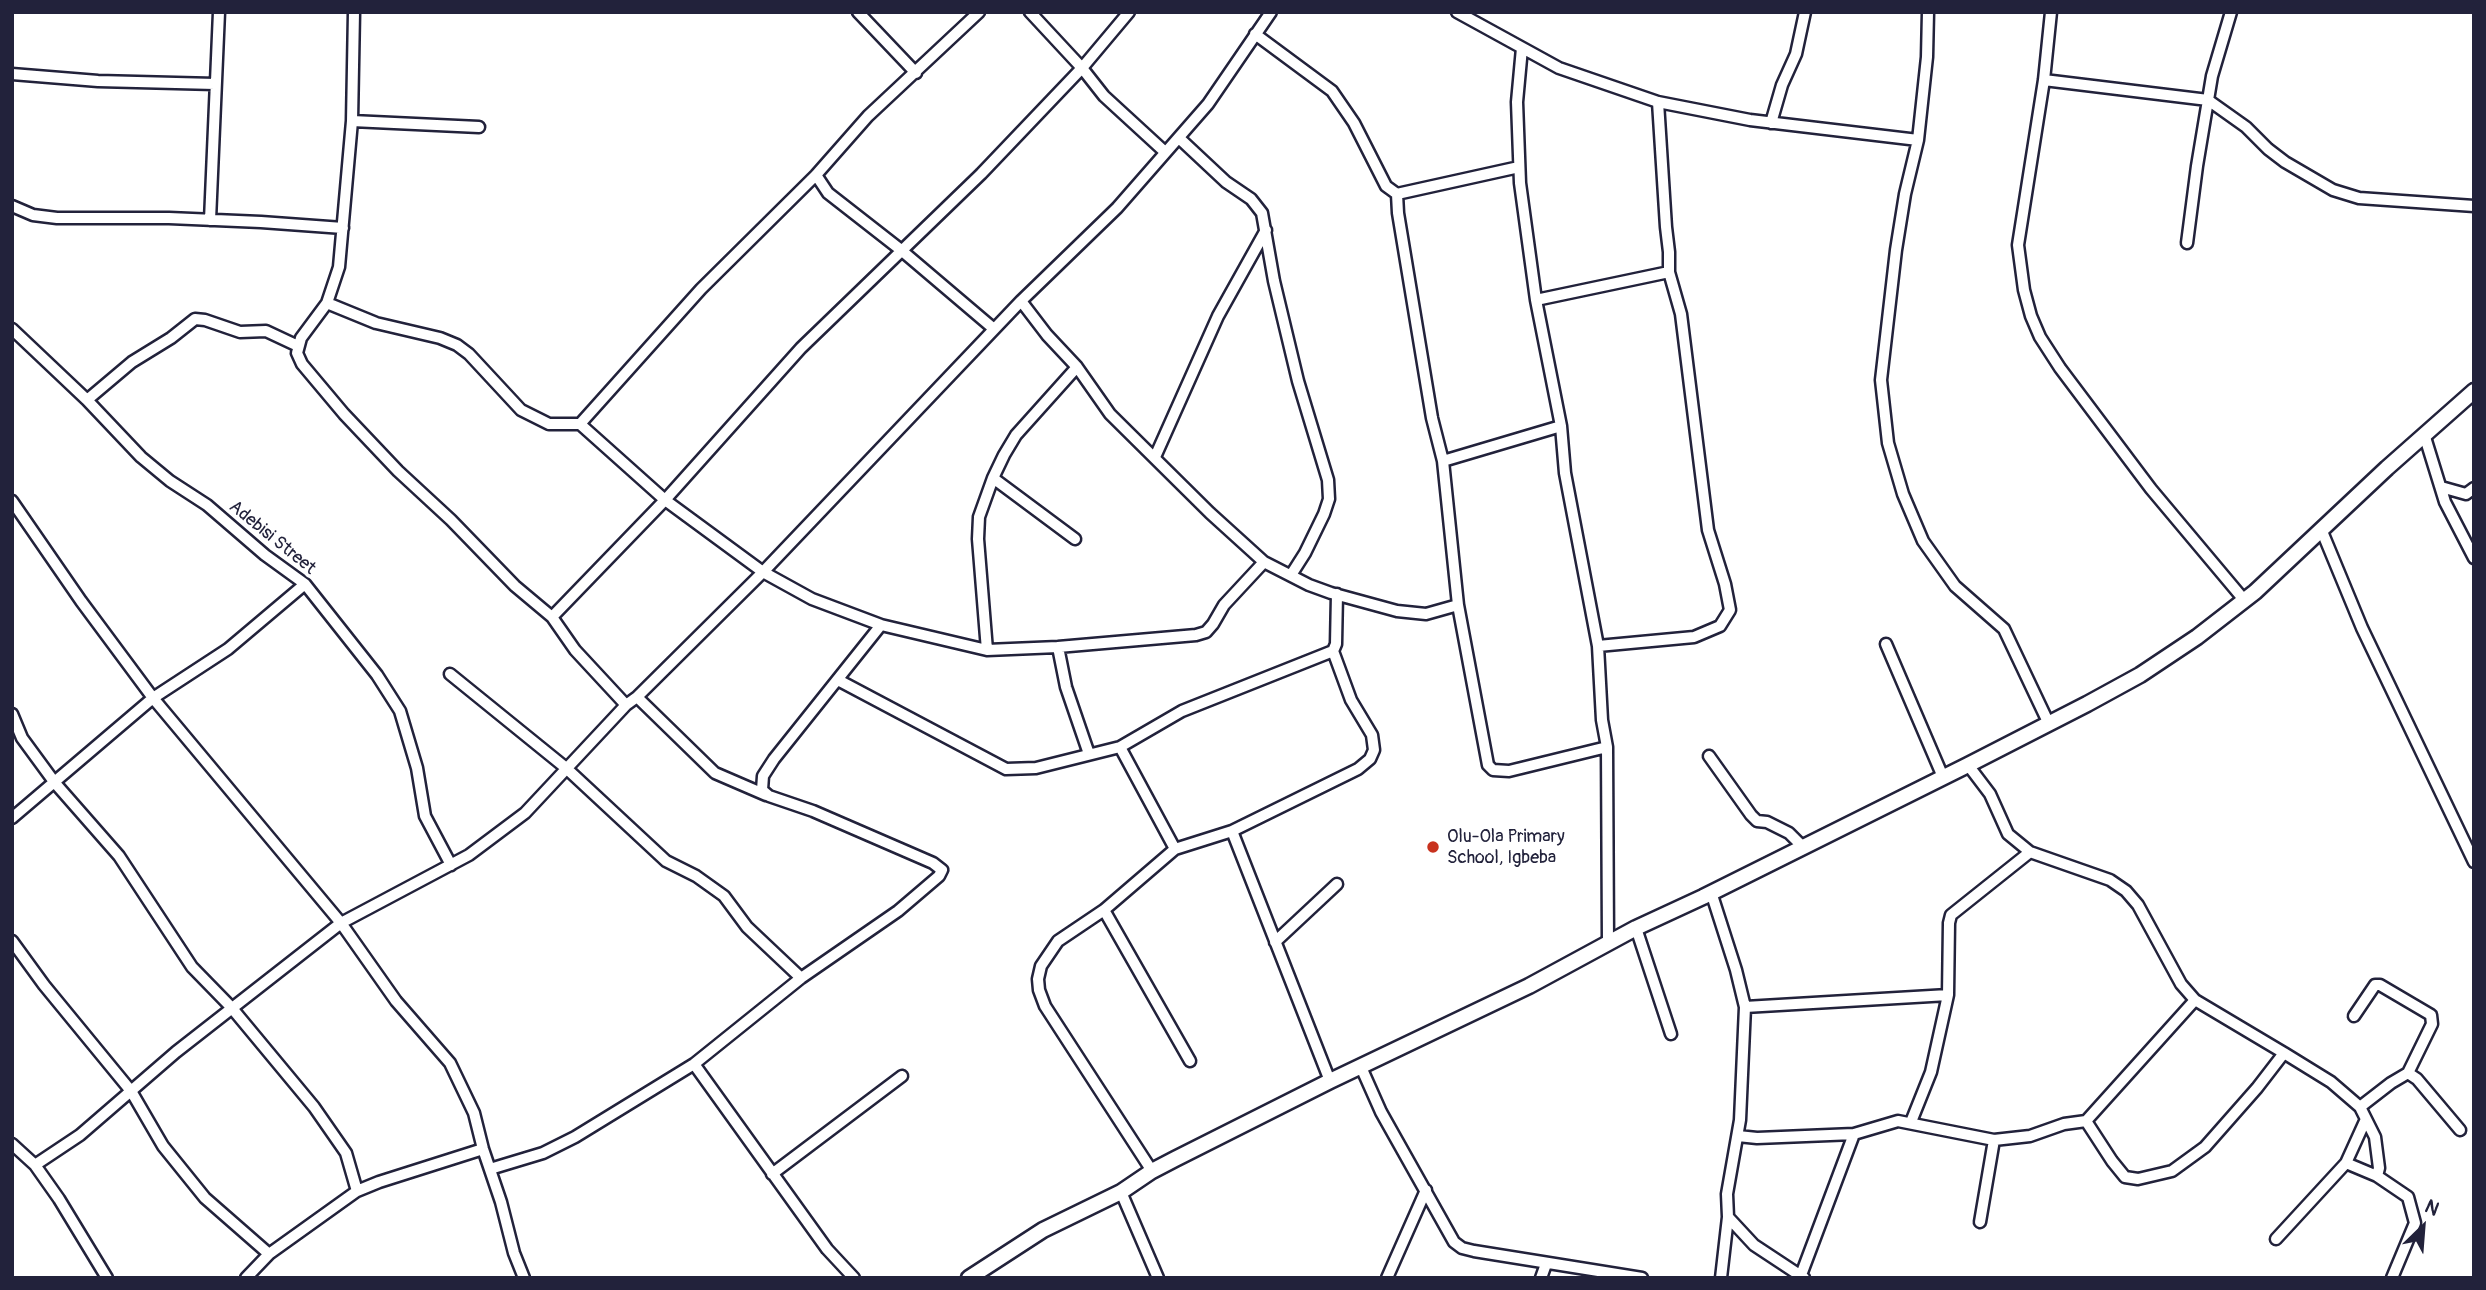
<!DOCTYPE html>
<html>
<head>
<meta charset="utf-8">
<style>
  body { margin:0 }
  #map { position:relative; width:2486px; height:1290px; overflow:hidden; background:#fff; font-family:Pangolin,sans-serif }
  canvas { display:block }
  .frame { position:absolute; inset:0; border:14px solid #22223b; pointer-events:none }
  .north { position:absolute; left:2388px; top:1192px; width:70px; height:70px; -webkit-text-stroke:5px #fff; paint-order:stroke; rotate:25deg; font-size:19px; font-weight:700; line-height:28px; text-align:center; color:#22223b }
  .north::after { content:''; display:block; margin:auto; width:24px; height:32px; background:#22223b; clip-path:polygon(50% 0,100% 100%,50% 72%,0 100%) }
</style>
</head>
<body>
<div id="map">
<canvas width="2486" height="1290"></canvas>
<div class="frame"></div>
<div class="north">N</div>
</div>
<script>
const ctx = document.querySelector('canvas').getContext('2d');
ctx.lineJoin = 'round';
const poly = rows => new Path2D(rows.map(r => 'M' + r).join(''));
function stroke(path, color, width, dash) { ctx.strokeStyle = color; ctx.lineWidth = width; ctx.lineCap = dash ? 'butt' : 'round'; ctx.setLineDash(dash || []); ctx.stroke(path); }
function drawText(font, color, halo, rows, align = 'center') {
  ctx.font = font + ' Pangolin,sans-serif'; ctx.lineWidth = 7; ctx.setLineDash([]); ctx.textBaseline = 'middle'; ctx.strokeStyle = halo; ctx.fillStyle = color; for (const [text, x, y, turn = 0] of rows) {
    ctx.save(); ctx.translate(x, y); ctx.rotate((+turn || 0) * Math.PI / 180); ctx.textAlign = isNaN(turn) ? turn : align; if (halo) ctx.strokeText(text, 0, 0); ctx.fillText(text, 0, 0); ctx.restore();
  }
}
const street = poly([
  [354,12,352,121,339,267,327,303,301,338,297,353,302,364,344,414,398,471,451,520,515,586,552,617,575,650,626,705],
  [858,12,916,73],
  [1030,12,1082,68,1104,96,1165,152],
  [1457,12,1559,68,1658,102,1750,120,1918,140],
  [1928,12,1927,57,1918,140,1905,194,1896,250,1881,380,1888,443,1903,494,1923,541,1955,586,2004,629,2049,724],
  [2051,12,2044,80,2018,245,2024,290,2031,316,2040,337,2060,368,2151,489,2245,601],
  [1255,34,1332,91,1354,123,1386,186,1397,194,1519,167],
  [1522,48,1517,102,1520,183,1536,300,1561,426,1565,473,1598,646,1602,720,1607,747,1608,943],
  [12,74,98,81,215,84],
  [2044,80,2208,100,2246,127,2268,149,2285,162,2333,190,2359,198,2474,206],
  [352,121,479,127],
  [1771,123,1782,85,1796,54,1805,12],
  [1179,138,1226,182,1251,199,1262,213,1274,281,1298,381,1328,480,1329,499,1324,514,1305,553,1291,575],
  [816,175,828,193,901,250,994,329],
  [1397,194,1398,213,1432,418,1443,461,1458,605,1488,765,1493,770,1509,771,1607,747],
  [12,206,33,215,57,218,169,218,261,222,343,228],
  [210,220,219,12],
  [2187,243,2197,166,2212,76,2231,12],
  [1536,300,1669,272],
  [1021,301,1047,335,1077,367,1110,414,1210,513,1264,562,1309,585,1331,593,1397,611,1426,614,1458,605],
  [327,303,376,323,440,338,457,345,469,354,521,410,549,424,580,424,665,500,763,572,812,599,881,625,987,650,1058,647,1196,635,1206,632,1213,624,1224,605,1264,562],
  [12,329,87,400,141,457,170,481,207,505,265,555,305,584,377,675,400,711,417,768,425,816,451,865],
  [87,400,132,362,171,338,195,319,205,320,240,332,266,331,298,346],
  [580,424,701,289,816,175,868,116,979,12],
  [2424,434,2445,502,2474,558],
  [1155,457,1218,316,1266,230],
  [1443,461,1561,426],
  [993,478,1075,539],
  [2441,487,2466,494,2474,488],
  [12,501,81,601,153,698,341,923,396,1001,450,1063,474,1113,483,1149,501,1202,514,1253,524,1278],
  [2321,529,2362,628,2474,862],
  [552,617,665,500,801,348,981,174,1082,68,1129,12],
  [1886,644,1943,777],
  [1598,646,1694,637,1720,626,1730,610,1725,584,1708,530,1681,314,1669,272,1669,252,1666,227,1658,102],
  [1058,647,1066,687,1089,754],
  [987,650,978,539,979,517,993,478,1004,455,1016,435,1077,367],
  [450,674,566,768,666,861,696,876,724,896,747,927,801,978],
  [838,680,1006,769,1036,768,1120,747,1182,711,1333,651,1336,644,1337,594],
  [637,697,715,773,766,795],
  [12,714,22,738,55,783,119,856,192,967,231,1007,314,1107,346,1153,357,1191],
  [1120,747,1175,849],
  [1709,756,1751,815,1757,821,1767,822,1789,833,1802,846],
  [1968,765,1990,794,2008,834,2030,852,2110,880,2126,891,2138,905,2181,984,2195,1000,2284,1053],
  [12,818,153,698,228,649,305,584],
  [1232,831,1330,1081],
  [1711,892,1736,970,1745,1007,1740,1120,1727,1194,1728,1217,1721,1278],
  [1104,910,1190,1061],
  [1636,928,1671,1034],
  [12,941,44,985,131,1091,163,1146,205,1198,269,1254],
  [1275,942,1337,884],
  [1745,1007,1948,995],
  [2354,1016,2375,985,2380,985,2431,1015,2432,1024,2408,1073],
  [694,1064,827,1249,854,1278],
  [1361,1067,1381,1112,1454,1242,1462,1248,1474,1251,1642,1278],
  [2360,1107,2391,1083,2408,1073,2417,1079,2460,1130],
  [2086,1121,2112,1161,2125,1177,2138,1179,2172,1171,2205,1147,2257,1088,2284,1053,2331,1082,2360,1107,2375,1137,2379,1168,2377,1176,2408,1197,2415,1223,2392,1278],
  [1911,1122,1931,1072,1948,995,1949,923,1951,915,2030,852],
  [1738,1136,1757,1138,1854,1134,1898,1121,1994,1140,2030,1136,2064,1124,2086,1121,2195,1000],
  [12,1144,35,1165,59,1199,107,1278],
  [2346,1163,2366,1119],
  [35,1165,80,1135,176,1052,341,923,469,855,525,813,626,705,637,697,763,572,1021,301,1117,208,1208,104,1271,12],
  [490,1169,543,1153,575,1137,694,1064,801,978,898,911,939,876,942,870,933,863,813,811,769,796,762,790,763,776,774,759,881,625],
  [1152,1171,1045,1006,1039,990,1038,979,1041,966,1058,941,1104,910,1175,849,1232,831,1358,769,1370,759,1374,750,1372,735,1351,700,1333,651],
  [772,1174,902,1076],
  [1121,1192,1158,1278],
  [1728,1217,1754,1245,1804,1278],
  [1980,1222,1994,1140],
  [2276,1239,2346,1163,2377,1176],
  [1801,1275,1854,1134],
  [246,1278,269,1254,357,1191,379,1182,483,1149],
  [1387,1278,1426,1190],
  [1541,1278,1546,1264]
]);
const secondary = poly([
  [969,1278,1043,1230,1121,1192,1152,1171,1175,1159,1330,1081,1529,986,1636,928,1703,897,1968,765,2087,704,2140,675,2197,637,2255,592,2387,468,2474,391]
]);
stroke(street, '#22223b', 15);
stroke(secondary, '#22223b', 19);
stroke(street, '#fff', 10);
stroke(secondary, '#fff', 14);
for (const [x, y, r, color] of [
  [1433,847,7,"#c8321e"]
]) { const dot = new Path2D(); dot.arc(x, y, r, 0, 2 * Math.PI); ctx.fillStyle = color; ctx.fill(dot); stroke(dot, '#fff', 2.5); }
drawText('18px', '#22223b', '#fff', [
  ["Adebisi Street",272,538,39]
]);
drawText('18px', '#22223b', '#fff', [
  ["Olu-Ola Primary",1447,837],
  ["School, Igbeba",1447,858]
], 'left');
</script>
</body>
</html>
